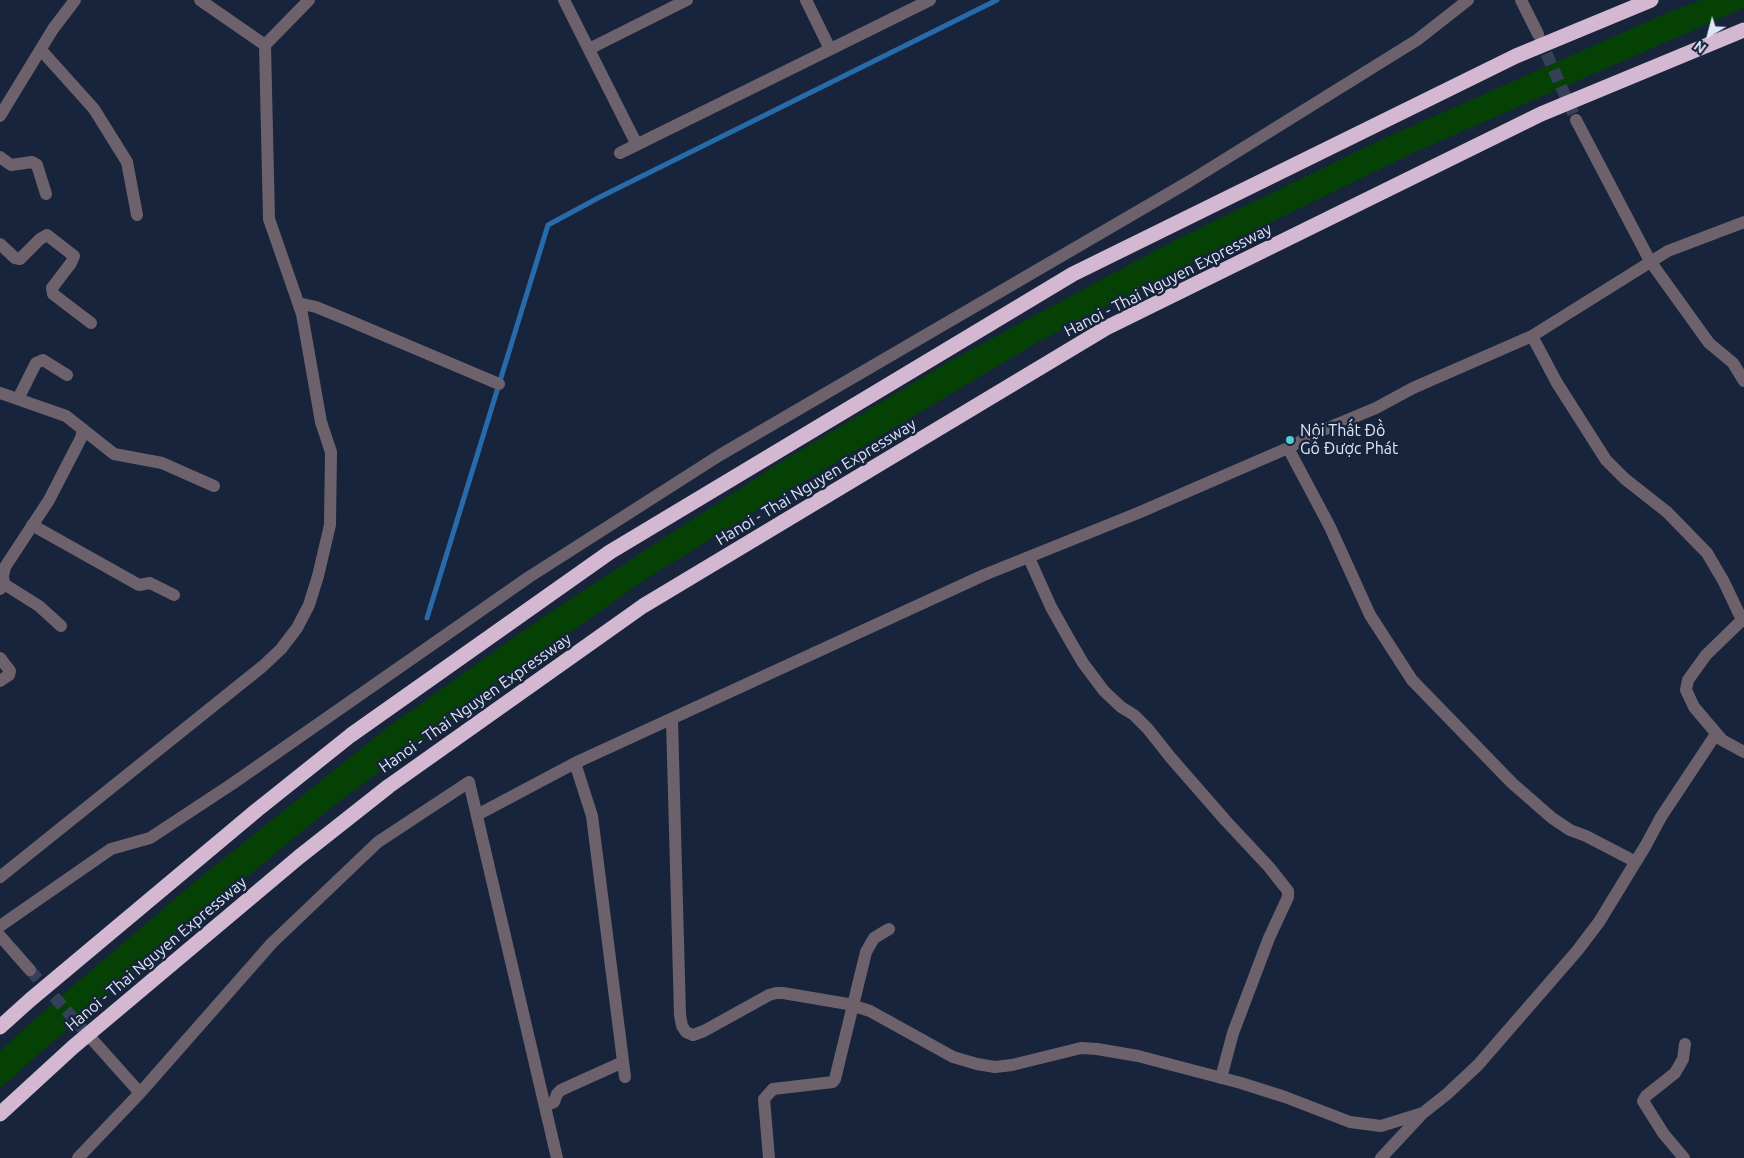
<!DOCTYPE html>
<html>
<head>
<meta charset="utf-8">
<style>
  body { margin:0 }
  #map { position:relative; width:1744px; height:1158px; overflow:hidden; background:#17243c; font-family:Ubuntu,sans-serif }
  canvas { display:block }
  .north { position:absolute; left:1684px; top:10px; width:50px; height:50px; -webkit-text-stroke:4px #17243c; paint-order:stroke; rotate:217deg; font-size:14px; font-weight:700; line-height:20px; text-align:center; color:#dee7f7 }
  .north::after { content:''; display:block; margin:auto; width:18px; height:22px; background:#dee7f7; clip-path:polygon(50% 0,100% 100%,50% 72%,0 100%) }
</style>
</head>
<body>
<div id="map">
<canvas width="1744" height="1158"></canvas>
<div class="north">N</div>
</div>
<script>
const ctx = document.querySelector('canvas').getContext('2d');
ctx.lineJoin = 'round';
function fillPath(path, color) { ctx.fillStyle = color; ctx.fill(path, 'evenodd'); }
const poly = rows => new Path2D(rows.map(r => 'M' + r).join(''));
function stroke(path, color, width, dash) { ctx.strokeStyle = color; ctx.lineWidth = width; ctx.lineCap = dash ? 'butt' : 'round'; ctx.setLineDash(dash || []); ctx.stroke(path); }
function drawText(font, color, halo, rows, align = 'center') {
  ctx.font = font + ' Ubuntu,sans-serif'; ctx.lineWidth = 5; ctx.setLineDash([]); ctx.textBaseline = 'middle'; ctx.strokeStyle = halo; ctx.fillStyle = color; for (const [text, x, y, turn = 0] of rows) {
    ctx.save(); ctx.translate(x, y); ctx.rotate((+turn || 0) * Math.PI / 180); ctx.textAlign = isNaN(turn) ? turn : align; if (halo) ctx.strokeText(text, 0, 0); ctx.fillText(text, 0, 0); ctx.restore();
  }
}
fillPath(poly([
  [1701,0,1744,0,1744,8,1413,153,1243,236,1038,342,803,482,646,579,548,648,337,803,160,948,0,1088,0,1051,45,1010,191,885,388,727,537,621,779,463,950,361,1175,240,1385,138,1667,13]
]), '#054105');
stroke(poly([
  [427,618,548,225,600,197,997,0]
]), '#286baa', 5);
stroke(poly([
  [1539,37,1576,120],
  [30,970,90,1037]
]), '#354158', 12, [12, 6]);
stroke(poly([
  [200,0,265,45],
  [564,0,637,145],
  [806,0,830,49],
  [1521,0,1538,34],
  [589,49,687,0],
  [41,50,94,109,127,162,137,215],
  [0,116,53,29,75,0],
  [1576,120,1650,261,1709,343,1733,363,1744,381],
  [620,153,930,0],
  [0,157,11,165,32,162,37,165,46,194],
  [0,244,15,258,20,259,40,239,47,235,74,256,71,263,52,288,53,294,91,323],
  [298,303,316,307,343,318,499,384],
  [0,393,66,416,114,454,162,463,214,486],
  [18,399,36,363,43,360,67,375],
  [1288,448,1330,527,1370,615,1412,680,1512,783,1552,818,1570,830,1586,836,1636,862],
  [32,525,139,585,150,583,174,595],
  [1029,558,1051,607,1069,639,1083,663,1104,691,1121,707,1134,715,1148,729,1171,758,1226,821,1269,867,1288,891,1288,897,1269,938,1233,1033,1221,1078],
  [4,584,39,606,61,626],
  [0,589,4,584,3,576,5,567,49,500,81,438,83,429],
  [1742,620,1724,582,1707,553,1667,512,1625,479,1606,460,1557,383,1532,336,1668,251,1744,222],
  [1744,621,1742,620,1706,655,1688,680,1686,690,1694,707,1722,740,1744,752],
  [0,658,10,671,9,675,0,681],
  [672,720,680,1015,682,1026,686,1032,693,1035,704,1031,769,995,776,993,783,993,848,1004,870,1011,953,1057,977,1064,995,1067,1012,1065,1081,1048,1097,1049,1138,1056,1241,1083,1285,1097,1350,1122,1381,1126,1423,1113],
  [575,763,592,816,625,1077],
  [477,815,575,763,984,575,1138,513,1288,448,1316,433,1376,408,1413,388,1532,336],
  [0,877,263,666,281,649,297,628,309,605,318,576,330,525,331,452,321,422,302,314,269,219,265,45,309,0],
  [0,926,111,849,150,838,232,784,529,577,720,455,1190,181,1417,40,1468,0],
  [0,936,30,970],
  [90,1037,140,1093],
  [545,1106,554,1102,557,1094,561,1090,623,1062],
  [78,1158,140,1093,272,943,378,842,469,782,557,1158],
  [769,1158,764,1099,773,1089,833,1082,835,1079,866,952,874,938,889,929],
  [1381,1158,1423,1113,1447,1094,1478,1065,1577,951,1599,922,1646,845,1661,817,1716,734],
  [1684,1158,1663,1133,1643,1101,1646,1096,1675,1073,1683,1059,1685,1044]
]), '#6d626c', 12);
stroke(poly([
  [0,1027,30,1000,257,810,351,735,610,552,1073,274,1516,56,1651,0],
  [0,1114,73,1047,299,857,389,786,643,606,1106,328,1541,114,1744,30]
]), '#d4b7d1', 15);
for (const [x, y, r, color] of [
  [1290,440,5,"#51ccd1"]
]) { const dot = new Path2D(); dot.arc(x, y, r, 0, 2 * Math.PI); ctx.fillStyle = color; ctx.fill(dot); stroke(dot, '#17243c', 2); }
drawText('16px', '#dee7f7', '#17243c', [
  ["Hanoi - Thai Nguyen Expressway",1168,280,-27],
  ["Hanoi - Thai Nguyen Expressway",816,482,-31],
  ["Hanoi - Thai Nguyen Expressway",475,703,-35],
  ["Hanoi - Thai Nguyen Expressway",156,954,-40]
]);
drawText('16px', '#dee7f7', '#17243c', [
  ["Nội Thất Đồ",1300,431],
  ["Gỗ Được Phát",1300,449]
], 'left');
</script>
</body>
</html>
